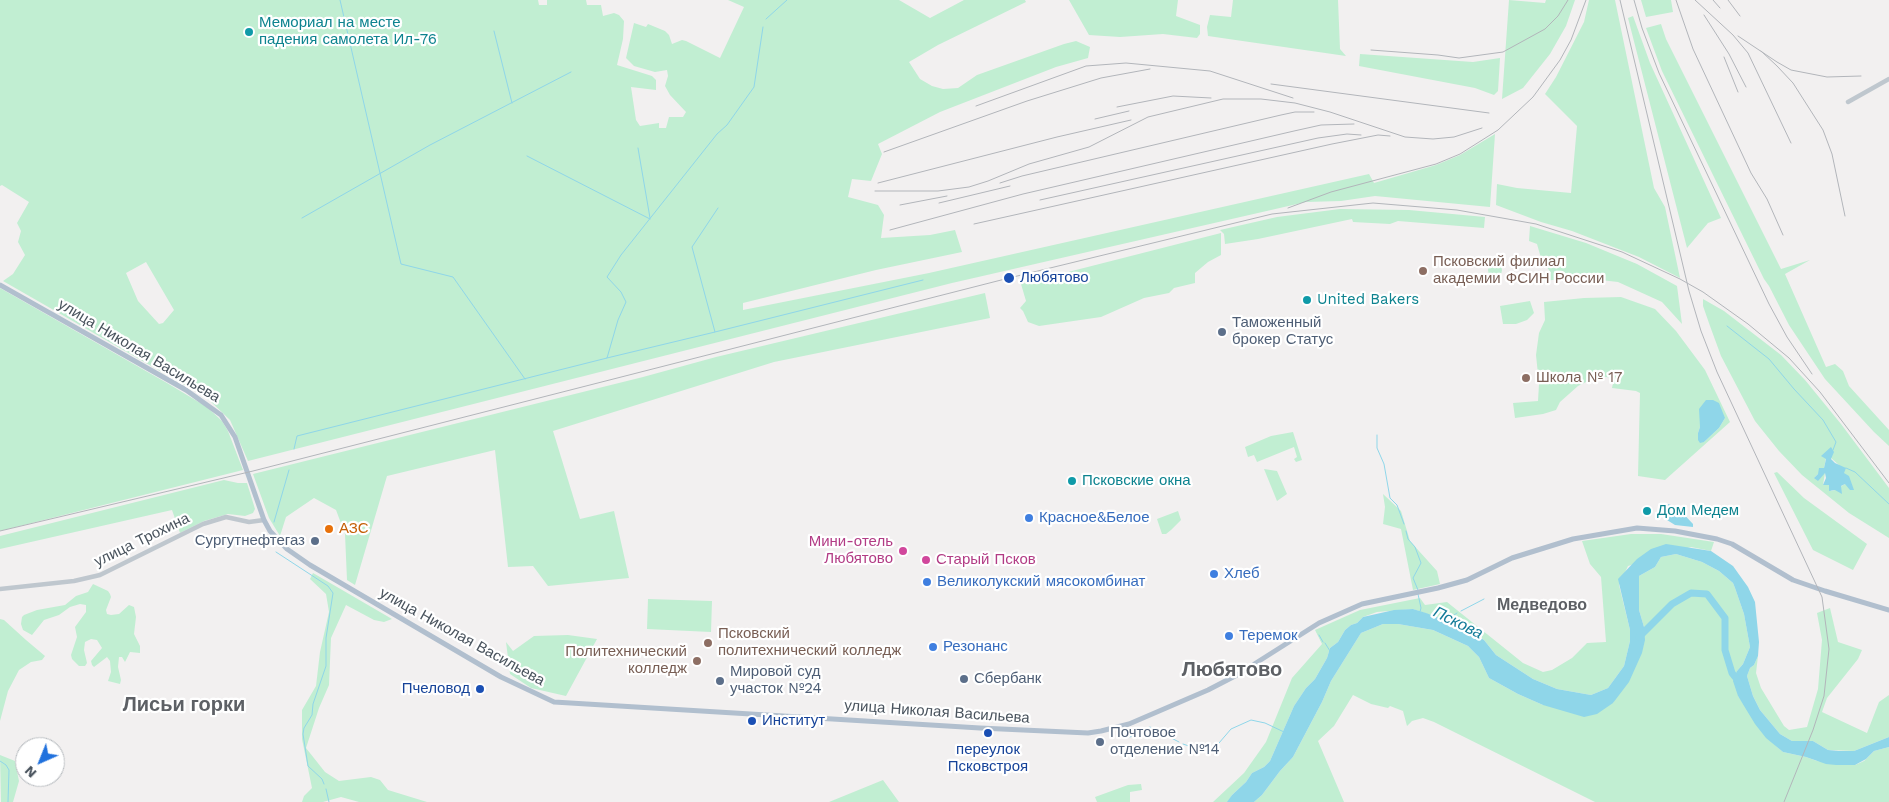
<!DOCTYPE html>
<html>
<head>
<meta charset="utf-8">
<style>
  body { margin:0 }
  #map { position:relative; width:1889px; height:802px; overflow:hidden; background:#f2f0f0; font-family:"Work Sans",sans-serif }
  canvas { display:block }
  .north { position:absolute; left:15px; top:737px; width:50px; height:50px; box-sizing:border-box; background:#fff; border:1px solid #b6babe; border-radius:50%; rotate:224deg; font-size:14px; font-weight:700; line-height:20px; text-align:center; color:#49535d }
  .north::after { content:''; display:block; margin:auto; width:18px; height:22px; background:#2071dd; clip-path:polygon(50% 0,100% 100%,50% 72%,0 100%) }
</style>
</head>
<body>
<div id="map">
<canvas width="1889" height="802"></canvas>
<div class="north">N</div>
</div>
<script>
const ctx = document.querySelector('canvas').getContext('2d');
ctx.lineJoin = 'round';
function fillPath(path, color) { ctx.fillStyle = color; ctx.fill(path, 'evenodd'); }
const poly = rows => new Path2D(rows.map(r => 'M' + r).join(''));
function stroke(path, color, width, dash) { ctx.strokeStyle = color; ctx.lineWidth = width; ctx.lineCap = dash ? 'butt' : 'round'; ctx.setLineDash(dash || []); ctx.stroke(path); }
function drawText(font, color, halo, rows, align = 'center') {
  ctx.font = font + ' "Work Sans",sans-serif'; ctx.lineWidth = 4.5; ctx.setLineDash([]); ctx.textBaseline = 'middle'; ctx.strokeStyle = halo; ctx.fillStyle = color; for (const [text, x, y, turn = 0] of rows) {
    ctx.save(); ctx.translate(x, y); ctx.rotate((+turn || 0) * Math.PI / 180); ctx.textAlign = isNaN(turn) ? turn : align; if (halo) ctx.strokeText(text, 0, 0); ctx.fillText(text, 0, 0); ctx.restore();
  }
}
fillPath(poly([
  [0,0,538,0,539,5,547,5,547,0,586,0,587,5,601,5,603,16,614,13,619,15,624,21,623,39,617,65,652,76,656,80,656,90,631,87,636,120,640,126,659,123,659,128,666,128,669,117,683,117,686,112,670,95,665,86,668,76,667,70,655,72,634,66,626,58,634,23,646,27,648,24,665,31,669,35,672,44,682,40,686,41,720,58,744,7,728,0,899,0,930,18,964,0,1025,0,1026,2,938,45,909,62,920,79,932,86,943,89,958,88,977,75,1064,44,1076,41,1090,47,1088,58,1056,67,940,112,878,144,882,154,871,181,852,179,848,197,878,205,884,215,881,238,930,235,955,230,962,252,876,270,743,303,743,310,929,273,1369,174,1374,183,1436,165,1460,155,1495,134,1490,207,1375,196,1341,201,1306,202,952,283,248,461,230,420,207,398,3,281,13,274,25,255,18,242,21,231,17,223,29,202,2,185,0,186],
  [146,262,174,310,163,323,159,324,138,301,126,273],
  [1069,0,1178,0,1176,16,1200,25,1200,34,1197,38,1163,34,1120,37,1089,35],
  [1233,0,1338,0,1340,49,1346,56,1208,36,1207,27,1210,15,1231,17],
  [1509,0,1545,3,1546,0,1575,0,1566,26,1550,54,1523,88,1502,99],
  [1589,0,1615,0,1654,188,1665,207,1680,278,1639,257,1572,231,1541,222,1496,205,1497,184,1517,188,1571,193,1577,126,1545,94,1556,77,1584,22],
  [1641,0,1671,0,1673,12,1646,17],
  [1633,16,1650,63,1721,218,1708,223,1687,248,1628,18],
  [1661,24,1666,39,1781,269,1810,260,1785,274,1796,299,1826,367,1835,364,1843,371,1849,386,1889,430,1889,446,1874,432,1825,379,1789,325,1769,286,1764,279,1662,71,1646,28],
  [1360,54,1473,62,1500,58,1498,91,1494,95,1475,88,1359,66],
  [1340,209,1409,210,1485,217,1484,228,1398,221,1390,224,1353,222,1352,219,1258,239,1225,244,1224,234,1220,230,1277,217],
  [1530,226,1586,243,1637,264,1677,286,1682,324,1662,302,1618,282,1583,278,1537,281,1538,276,1551,273,1541,258,1537,244,1529,241],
  [1221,233,1221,255,1208,262,1195,273,1195,283,1174,288,1169,293,1144,298,1101,317,1039,326,1028,322,1023,311,1020,308,1026,301,1021,284],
  '1488 270a7 7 0 1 1 14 0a7 7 0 1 1-14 0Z',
  [0,288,167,383,207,407,222,421,228,431,243,470,0,531],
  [985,293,990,318,774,362,553,431,580,519,614,511,629,578,548,586,533,566,508,567,495,450,387,476,355,585,347,580,345,534,336,510,314,498,286,517,280,536,269,518,253,474,643,377,716,357],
  [1621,297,1655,309,1676,331,1705,370,1730,422,1665,480,1638,476,1640,393,1636,391,1612,388,1614,378,1598,376,1578,386,1560,402,1556,410,1543,414,1515,418,1513,403,1538,401,1539,384,1536,355,1539,333,1545,320,1544,302,1584,298],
  [1725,418,1719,428,1704,442,1698,433,1700,427],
  [1703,299,1724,311,1781,355,1805,380,1841,424,1889,488,1889,538,1849,513,1802,475,1779,451,1755,421,1721,356,1710,326,1703,306],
  [1822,456,1831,458,1840,466,1844,473,1845,484,1835,490,1831,491,1829,485,1823,485,1825,473,1814,478,1824,468,1826,458],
  [1530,301,1534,313,1527,320,1516,324,1503,324,1500,306],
  [1293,432,1302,460,1296,462,1294,459,1297,457,1294,447,1257,462,1254,455,1248,457,1245,447,1271,436],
  [1264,469,1277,471,1287,494,1277,501],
  [1777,472,1804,498,1867,544,1853,570,1813,550,1774,473],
  [224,480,238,483,247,483,255,509,253,513,245,516,228,514,204,521,180,533,172,510,0,549,0,536],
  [1383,494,1401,511,1410,541,1437,571,1440,584,1413,590,1401,529,1383,524,1385,507],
  [1178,511,1181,520,1171,530,1166,534,1162,534,1157,519],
  [1631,534,1661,534,1714,542,1711,551,1691,547,1628,566,1619,585,1630,630,1630,641,1624,666,1608,688,1591,695,1557,689,1533,679,1496,655,1484,640,1461,626,1413,609,1377,612,1363,617,1357,623,1351,625,1345,630,1338,642,1330,648,1327,658,1315,679,1306,688,1294,706,1270,761,1264,767,1252,773,1246,782,1232,795,1228,802,1213,802,1244,773,1266,742,1292,678,1322,644,1315,630,1360,610,1420,598,1425,605,1447,602,1523,663,1543,672,1552,670,1572,658,1587,643,1606,642,1601,577,1590,564,1582,541],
  [1676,554,1702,562,1719,571,1733,583,1735,588,1744,614,1750,647,1743,664,1737,671,1738,696,1776,746,1783,752,1806,757,1817,761,1855,765,1864,761,1874,751,1889,747,1889,802,1595,802,1434,722,1423,718,1412,721,1407,726,1403,711,1390,706,1388,708,1371,704,1353,695,1334,726,1318,741,1344,802,1254,802,1262,795,1280,771,1293,757,1322,702,1331,681,1361,633,1383,624,1398,624,1433,630,1468,646,1479,657,1489,678,1518,694,1543,705,1613,703,1644,627,1639,610,1639,576,1655,567,1661,557],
  [313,573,392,619,384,622,374,620,346,605,331,638,329,685,319,708,306,748,325,772,339,781,371,777,380,780,388,790,427,802,359,802,341,797,323,802,302,802,304,796,312,788,302,739,302,710,316,686,320,652,329,612,326,594,310,579],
  [93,584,108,591,110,594,111,597,106,610,107,614,111,615,119,614,129,605,134,607,136,617,134,634,140,646,140,653,130,652,125,662,122,657,119,657,118,667,121,680,120,684,108,681,111,672,110,661,107,657,94,667,92,665,91,661,102,648,97,640,91,639,85,642,84,650,87,663,85,666,79,666,72,659,71,655,77,637,75,627,86,612,86,605,80,604,70,607,59,615,44,620,32,635,23,630,21,624,22,617,24,615,37,610,65,605,76,596,88,592],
  [648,599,712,601,711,632,647,629],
  [1830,608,1838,642,1862,650,1858,659,1827,698,1822,712,1867,733,1879,702,1889,695,1889,737,1854,751,1828,750,1813,741,1792,741,1780,734,1760,710,1753,696,1747,676,1750,668,1754,665,1758,656,1756,673,1761,688,1784,726,1789,730,1807,727,1818,689,1822,640,1817,613],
  [0,619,4,620,26,640,45,656,42,660,31,662,19,670,8,691,0,721],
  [568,635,597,639,566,696,531,688,510,674,506,642,513,651,534,636],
  [0,755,15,761,19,781,13,802,1,802],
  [883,780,899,802,829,802],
  [1141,784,1142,790,1130,792,1130,802,1097,802,1095,797,1128,785]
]), '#c1eed2');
fillPath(poly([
  [1706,400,1713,400,1719,403,1725,418,1719,428,1704,442,1700,443,1698,440,1698,433,1700,427,1699,409],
  [1831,447,1834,452,1831,459,1835,463,1846,468,1844,473,1849,476,1854,490,1850,490,1845,484,1841,486,1842,494,1835,490,1829,491,1829,485,1823,485,1826,478,1825,473,1818,481,1814,478,1818,474,1819,468,1824,468,1826,459,1821,456],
  [1668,504,1677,507,1693,524,1693,527,1675,525,1667,520,1664,510],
  [1666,544,1711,551,1733,566,1748,587,1755,602,1759,642,1758,656,1754,665,1750,668,1747,676,1753,696,1760,710,1780,734,1792,741,1813,741,1828,750,1839,751,1854,751,1889,737,1889,747,1874,751,1866,759,1855,765,1836,765,1826,764,1806,757,1783,752,1766,738,1755,724,1738,696,1733,681,1737,671,1743,664,1750,647,1744,614,1735,588,1733,583,1719,571,1702,562,1676,554,1661,557,1655,567,1639,576,1639,610,1644,627,1645,640,1642,653,1629,682,1613,703,1597,714,1584,717,1543,705,1518,694,1489,678,1479,657,1468,646,1433,630,1398,624,1383,624,1361,633,1331,681,1322,702,1293,757,1280,771,1262,795,1254,802,1227,802,1232,795,1246,782,1252,773,1264,767,1270,761,1294,706,1306,688,1315,679,1327,658,1330,648,1338,642,1345,630,1351,625,1357,623,1363,617,1394,610,1413,609,1426,613,1461,626,1484,640,1496,655,1533,679,1557,689,1591,695,1608,688,1624,666,1630,641,1630,630,1618,579,1637,559,1651,549]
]), '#8fd6e9');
stroke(poly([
  [340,0,401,264,453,277,525,379],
  [766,19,787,0],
  [494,31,512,103],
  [638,148,650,218],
  [527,156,650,219],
  [302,218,430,145,571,72],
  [1727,326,1769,359,1794,389,1823,420,1836,442,1833,450],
  [715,332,923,280],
  [607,358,715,332,692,247,718,208],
  [1377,435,1377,448,1384,464,1390,498,1397,505,1404,524],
  [294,449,297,436,607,358,618,320,626,302,621,292,607,277,621,255,717,134,727,125,754,87,763,27],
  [1846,468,1855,472,1889,504],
  [274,522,289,470],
  [1406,531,1408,539,1415,547,1421,563,1413,578,1418,590],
  [266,538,264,543,266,546],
  [276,552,328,586,333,593,326,638,326,666,313,704,312,715,304,728,303,734,308,766,322,779,324,784],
  [1418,594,1421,608,1420,612],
  [1461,611,1484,599],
  [1445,621,1457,613],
  [1319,635,1323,642],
  [1325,643,1330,651],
  [1130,737,1150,727,1179,742],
  [1183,744,1206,752,1213,750,1231,729,1251,720,1265,723,1284,732],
  [0,761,6,765,9,770,8,802],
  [326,789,329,802]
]), '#8fd6e9', 1);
stroke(poly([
  [1639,637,1672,604,1691,593,1707,594,1725,618,1725,650,1732,673,1740,683]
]), '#8fd6e9', 7);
stroke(poly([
  [1848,102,1889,79],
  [0,589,74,581,100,575,203,524,226,517,249,522,264,520]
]), '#bfc7ce', 4.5);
stroke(poly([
  [0,285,186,390,221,415,235,437,264,520,270,531,287,549,310,565,501,677,554,702,980,728,1088,733,1101,731,1129,724,1208,690,1237,675,1319,623,1362,604,1438,588,1467,580,1512,558,1573,539,1637,528,1675,531,1717,539,1732,544,1793,580,1825,591,1889,610]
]), '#b1bfce', 5);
stroke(poly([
  [1620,0,1689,291,1701,331,1717,372,1822,597,1829,649,1824,696,1813,730,1784,802],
  [1634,0,1642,28,1659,73,1769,304,1787,337,1812,374],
  [1676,0,1693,49,1751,173,1767,199,1783,235],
  [1695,0,1733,35,1748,53,1791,143],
  [1713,0,1720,8],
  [1728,0,1740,16],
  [1704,15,1729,54,1746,87],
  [1738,36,1777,62,1791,70,1827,77,1861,76],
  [1371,50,1438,55,1459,58,1503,52,1545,29,1558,16,1568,0],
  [1761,51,1777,66,1793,83,1823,130,1832,154,1845,216],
  [1724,57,1738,92],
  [1271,84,1489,113],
  [976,106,1086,66,1126,63,1210,71,1293,98],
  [1117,107,1173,96,1211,98],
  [1095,119,1129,111],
  [884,152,1027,101,1101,78,1150,69],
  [878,183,1057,137,1131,120],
  [1000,183,1022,176,1281,115,1295,112,1314,112],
  [875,191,938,191,969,187,988,181,1029,164,1089,147,1148,117,1223,99,1261,99,1295,103,1330,112,1405,137,1433,139,1454,137,1482,128],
  [1040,200,1318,138,1347,134,1361,135],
  [939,203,1010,186],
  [900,205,947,196],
  [1288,208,1331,192,1436,164,1460,154,1498,130,1533,97,1560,60,1571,40,1586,0],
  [974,224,1332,144,1378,135,1390,136],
  [890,230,1023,194,1294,131,1321,125,1354,124],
  [0,531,253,471,1009,278,1272,214,1373,203,1457,210,1536,224,1622,252,1680,279,1703,292,1748,324,1789,358,1820,392,1889,483]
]), '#b2b5ba', 1);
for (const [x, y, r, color] of [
  [249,32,5,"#0f9aa8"],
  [1423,271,5,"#8d6e63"],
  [1009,278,6,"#1a4fb4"],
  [1307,300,5,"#0f9aa8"],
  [1222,332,5,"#5c6f8a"],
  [1526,378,5,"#8d6e63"],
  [1072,481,5,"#0f9aa8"],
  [1647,511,5,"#0f9aa8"],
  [1029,518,5,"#3f7fe0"],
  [329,529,5,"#e8710a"],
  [315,541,5,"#5c6f8a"],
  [903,551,5,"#d1479c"],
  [926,560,5,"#d1479c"],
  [1214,574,5,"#3f7fe0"],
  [927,582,5,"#3f7fe0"],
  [1229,636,5,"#3f7fe0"],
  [708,643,5,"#8d6e63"],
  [933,647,5,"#3f7fe0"],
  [697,661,5,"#8d6e63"],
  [964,679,5,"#5c6f8a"],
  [720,681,5,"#5c6f8a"],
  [480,689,5,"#1a4fb4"],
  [752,721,5,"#1a4fb4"],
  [988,733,5,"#1a4fb4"],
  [1100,742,5,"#5c6f8a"]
]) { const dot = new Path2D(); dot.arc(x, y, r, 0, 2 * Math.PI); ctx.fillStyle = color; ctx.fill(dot); stroke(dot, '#fff', 2); }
drawText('15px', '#0d838f', '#fff', [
  ["Мемориал на месте",259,23],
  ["падения самолета Ил-76",259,40],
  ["United Bakers",1317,300],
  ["Псковские окна",1082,481],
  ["Дом Медем",1657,511]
], 'left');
drawText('15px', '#785e54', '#fff', [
  ["Псковский филиал",1433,262],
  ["академии ФСИН России",1433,279],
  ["Школа № 17",1536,378],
  ["Псковский",718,634],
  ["политехнический колледж",718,651],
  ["Политехнический",687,652,"right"],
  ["колледж",687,669,"right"]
], 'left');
drawText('15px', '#164399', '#fff', [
  ["Любятово",1020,278],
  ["Пчеловод",470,689,"right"],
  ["Институт",762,721],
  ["переулок",988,750,"center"],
  ["Псковстроя",988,767,"center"]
], 'left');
drawText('15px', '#4e5e75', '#fff', [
  ["Таможенный",1232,323],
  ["брокер Статус",1232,340],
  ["Сургутнефтегаз",305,541,"right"],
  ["Мировой суд",730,672],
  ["участок №24",730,689],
  ["Сбербанк",974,679],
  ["Почтовое",1110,733],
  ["отделение №14",1110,750]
], 'left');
drawText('15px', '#49535d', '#fff', [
  ["улица Николая Васильева",139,351,31],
  ["улица Трохина",142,540,-26],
  ["улица Николая Васильева",462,637,29],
  ["улица Николая Васильева",937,712,4]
]);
drawText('15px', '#366cbe', '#fff', [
  ["Красное&Белое",1039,518],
  ["Хлеб",1224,574],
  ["Великолукский мясокомбинат",937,582],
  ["Теремок",1239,636],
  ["Резонанс",943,647]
], 'left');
drawText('15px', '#c56008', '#fff', [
  ["АЗС",339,529]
], 'left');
drawText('15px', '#b23c85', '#fff', [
  ["Мини-отель",893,542],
  ["Любятово",893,559],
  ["Старый Псков",936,560,"left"]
], 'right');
drawText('bold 16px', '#5d6065', '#fff', [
  ["Медведово",1542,605]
]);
drawText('italic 16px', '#127b98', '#fff', [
  ["Пскова",1458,623,26]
]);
drawText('bold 20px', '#5d6065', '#fff', [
  ["Любятово",1232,670],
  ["Лисьи горки",184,705]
]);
</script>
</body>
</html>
